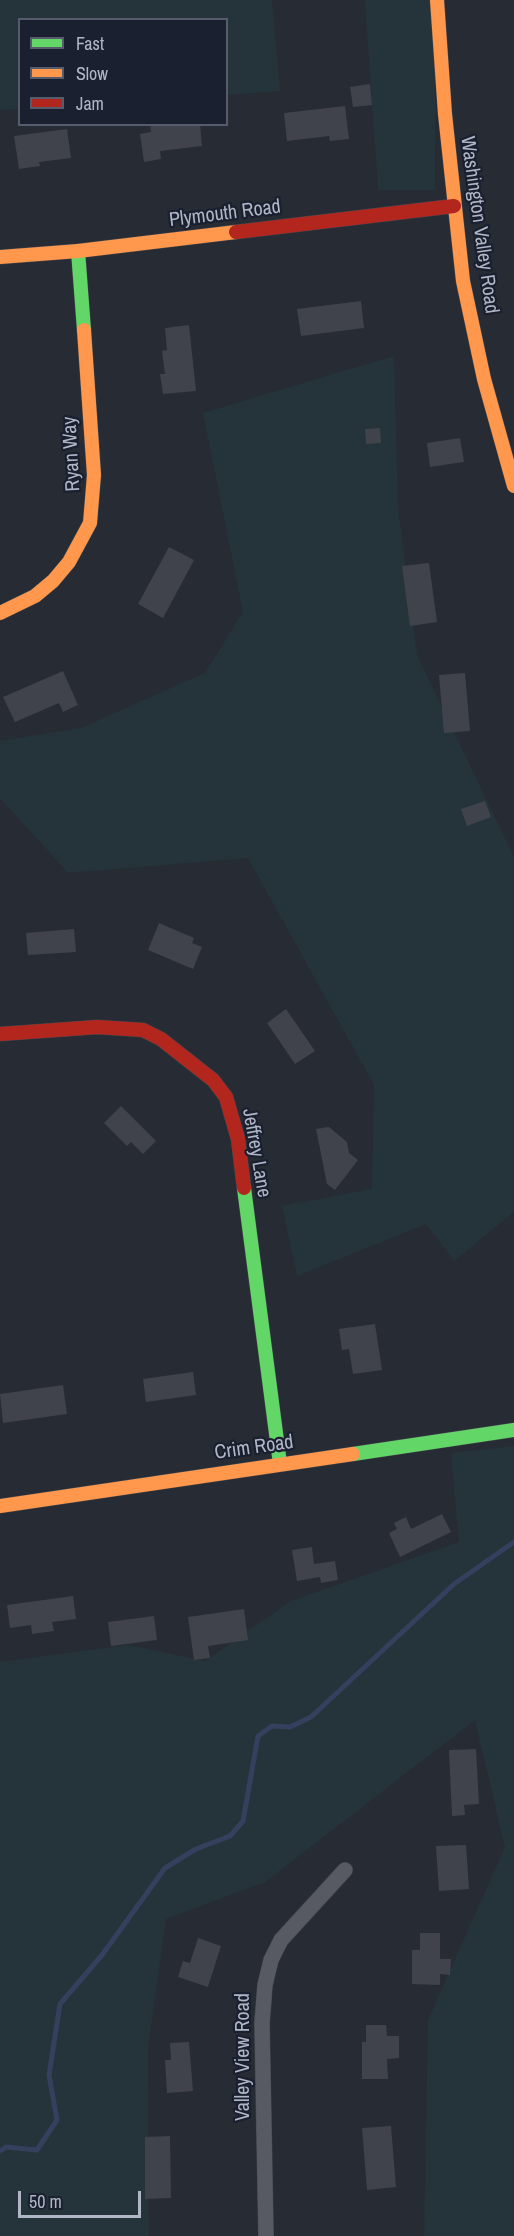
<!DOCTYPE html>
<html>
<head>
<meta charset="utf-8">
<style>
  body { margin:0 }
  #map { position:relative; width:514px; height:2236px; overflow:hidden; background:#272b34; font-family:"Archivo Narrow",sans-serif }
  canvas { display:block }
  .legend { position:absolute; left:18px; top:18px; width:210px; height:108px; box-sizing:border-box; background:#1a202f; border:2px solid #565c6b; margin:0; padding:8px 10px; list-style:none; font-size:18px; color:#b0b6c6 }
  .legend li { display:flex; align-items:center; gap:12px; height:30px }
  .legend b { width:30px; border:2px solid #565c6b }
  .scale { position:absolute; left:18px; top:2191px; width:123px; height:27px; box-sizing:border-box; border:3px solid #b0b6c6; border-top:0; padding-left:8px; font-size:18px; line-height:21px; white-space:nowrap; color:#b0b6c6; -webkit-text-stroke:4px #1a202f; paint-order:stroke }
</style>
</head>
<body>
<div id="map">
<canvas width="514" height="2236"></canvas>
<ul class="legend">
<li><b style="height:8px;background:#63d668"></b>Fast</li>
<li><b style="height:8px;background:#ff974d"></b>Slow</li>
<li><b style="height:8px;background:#b3261e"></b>Jam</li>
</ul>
<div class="scale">50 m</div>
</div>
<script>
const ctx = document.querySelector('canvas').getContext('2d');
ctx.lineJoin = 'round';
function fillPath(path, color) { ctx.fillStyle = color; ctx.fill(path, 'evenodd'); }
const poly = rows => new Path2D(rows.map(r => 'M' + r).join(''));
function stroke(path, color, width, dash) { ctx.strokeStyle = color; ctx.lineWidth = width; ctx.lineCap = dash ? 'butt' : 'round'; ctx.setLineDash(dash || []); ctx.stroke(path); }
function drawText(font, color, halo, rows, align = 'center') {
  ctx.font = font + ' "Archivo Narrow",sans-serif'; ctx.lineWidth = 4.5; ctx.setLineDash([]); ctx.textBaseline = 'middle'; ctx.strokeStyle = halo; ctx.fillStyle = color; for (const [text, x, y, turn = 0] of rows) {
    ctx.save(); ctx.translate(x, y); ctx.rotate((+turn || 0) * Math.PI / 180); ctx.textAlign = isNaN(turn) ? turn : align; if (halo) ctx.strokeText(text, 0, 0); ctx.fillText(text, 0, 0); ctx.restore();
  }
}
fillPath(poly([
  [0,0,272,0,280,91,227,95,226,20,20,20,19,109,0,110],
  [365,0,436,0,435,190,378,190],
  [394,356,398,507,417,655,514,857,514,1212,454,1261,426,1224,297,1276,282,1206,372,1189,374,1085,248,858,68,873,0,798,0,741,81,728,205,673,243,612,203,413],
  [514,1446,514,2236,424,2236,428,2020,505,1847,475,1720,265,1882,166,1919,148,2048,149,2236,0,2236,0,1662,128,1645,205,1661,291,1601,459,1542,451,1453]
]), '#24343a');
stroke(poly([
  [0,2151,6,2147,37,2150,57,2120,49,2075,60,2004,102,1955,165,1868,196,1849,230,1836,243,1821,258,1736,272,1726,290,1727,311,1717,454,1584,514,1542]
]), '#34405d', 5);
fillPath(poly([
  [370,84,372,105,353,107,350,87],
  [345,106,349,139,330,141,329,136,287,141,284,113],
  [150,124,200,124,202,146,160,151,161,159,144,162,140,134,151,132],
  [67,129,71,158,39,162,40,166,19,169,14,136],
  [361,301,364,328,301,336,297,309],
  [189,325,196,391,163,394,160,374,165,374,162,351,167,350,165,328],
  [380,428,381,443,366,444,365,429],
  [460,438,464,462,430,467,427,443],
  [169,547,194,560,163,618,138,604],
  [429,563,437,622,410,626,402,566],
  [63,671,78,705,63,712,59,703,15,722,3,697],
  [465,673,470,731,444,733,439,675],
  [485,801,491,817,467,826,461,809],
  [159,923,194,938,192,943,202,947,193,969,148,950],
  [74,929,76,952,28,955,26,933],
  [286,1009,315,1051,295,1064,267,1023],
  [121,1106,156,1141,143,1154,131,1142,127,1146,104,1123],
  [329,1127,347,1142,349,1153,358,1160,335,1190,327,1184,316,1129],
  [375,1324,382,1370,353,1374,349,1349,342,1350,339,1329],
  [193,1372,196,1395,146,1402,143,1379],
  [63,1385,67,1414,3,1423,0,1394],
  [442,1514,451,1532,400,1557,389,1533,397,1529,394,1523,406,1517,411,1529],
  [312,1547,314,1564,335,1561,338,1580,321,1583,320,1577,297,1581,292,1550],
  [73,1596,76,1619,52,1622,54,1631,32,1634,31,1625,10,1628,7,1605],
  [244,1609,248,1640,208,1646,210,1658,194,1660,188,1617],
  [154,1616,157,1640,111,1646,108,1622],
  [476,1749,479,1804,464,1805,465,1815,452,1816,449,1750],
  [466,1845,469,1889,439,1891,436,1846],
  [420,1933,440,1933,440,1959,451,1959,450,1975,440,1974,440,1985,412,1984,412,1950,420,1950],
  [198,1938,221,1946,208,1987,178,1977,183,1961,190,1963],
  [366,2025,386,2025,387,2036,399,2036,399,2058,387,2059,388,2079,362,2079,362,2042,366,2042],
  [189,2042,193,2091,167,2093,165,2060,171,2060,170,2043],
  [391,2126,396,2187,367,2190,362,2128],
  [170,2136,171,2198,145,2199,145,2137]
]), '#40434b');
const street = poly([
  [266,2236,262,2023,265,1985,271,1960,281,1940,345,1870]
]);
const fast = poly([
  [78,251,84,330],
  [244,1188,280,1464],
  [353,1454,514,1430]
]);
const slow = poly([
  [437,0,445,114,463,281,484,379,514,486],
  [0,257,78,251,236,232],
  [0,613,35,596,53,581,69,562,90,523,94,475,84,330],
  [0,1506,353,1454]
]);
const jam = poly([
  [236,232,454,206],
  [0,1034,97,1027,143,1030,161,1039,213,1080,226,1097,238,1139,244,1188]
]);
stroke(street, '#43464d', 16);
stroke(fast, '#43464d', 15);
stroke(slow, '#43464d', 15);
stroke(jam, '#43464d', 15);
stroke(street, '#575a62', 15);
stroke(fast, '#63d668', 14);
stroke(slow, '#ff974d', 14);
stroke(jam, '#b3261e', 14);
drawText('20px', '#b0b6c6', '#1a202f', [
  ["Plymouth Road",225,214,-7],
  ["Washington Valley Road",479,225,82],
  ["Ryan Way",72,454,-93],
  ["Jeffrey Lane",256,1153,80],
  ["Crim Road",254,1448,-8],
  ["Valley View Road",244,2057,-90]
]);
</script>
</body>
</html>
